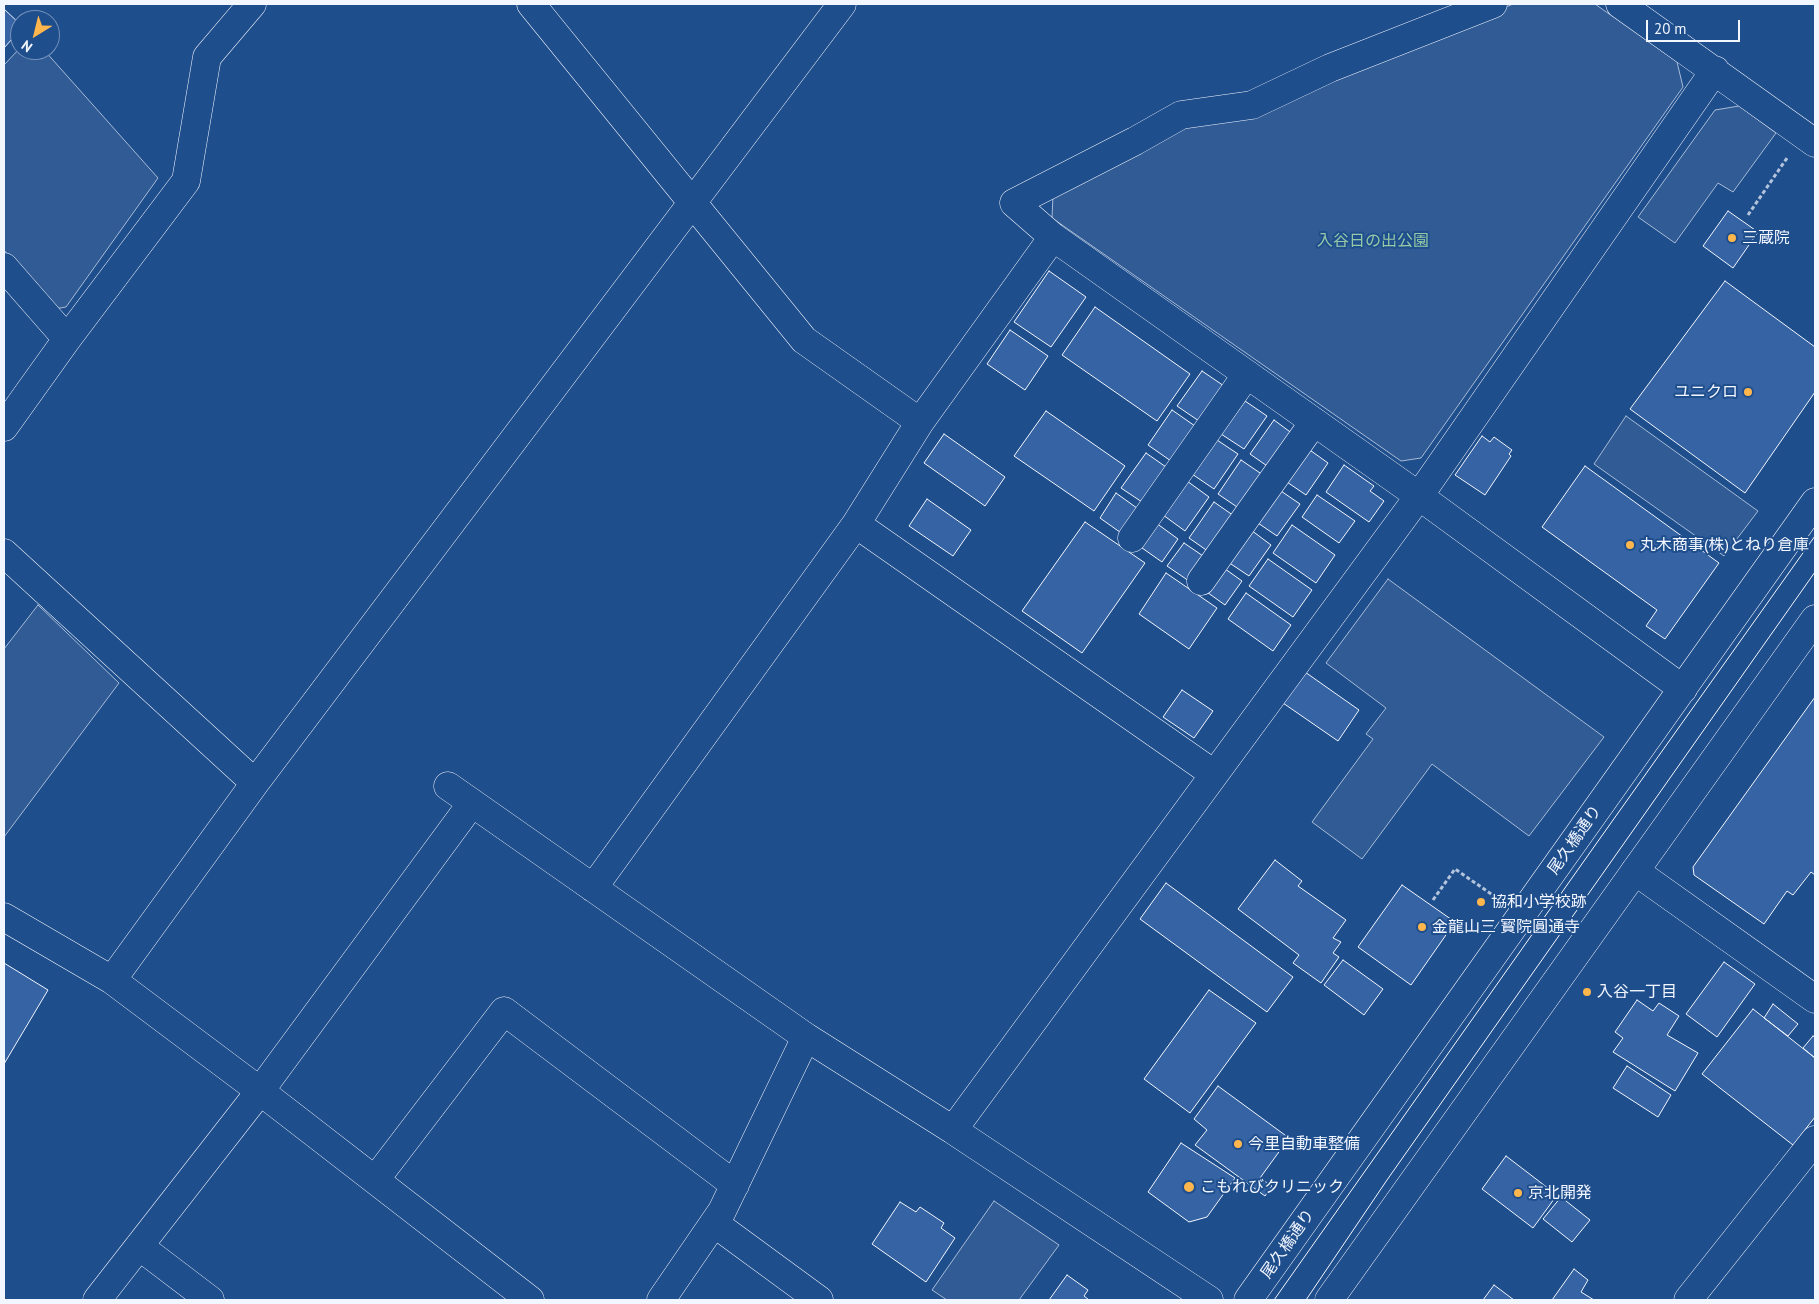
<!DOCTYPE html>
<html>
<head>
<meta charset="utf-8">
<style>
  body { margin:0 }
  #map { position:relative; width:1819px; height:1304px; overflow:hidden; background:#1f4e8c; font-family:"PT Sans",sans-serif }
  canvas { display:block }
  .frame { position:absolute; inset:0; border:5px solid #f2f6ff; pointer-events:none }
  .north { position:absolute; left:10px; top:10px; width:50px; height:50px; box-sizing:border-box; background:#1f4e8c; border:1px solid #7391ba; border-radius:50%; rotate:216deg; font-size:14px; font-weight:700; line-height:20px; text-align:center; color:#f2f6ff }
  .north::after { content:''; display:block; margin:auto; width:18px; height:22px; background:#ffb74d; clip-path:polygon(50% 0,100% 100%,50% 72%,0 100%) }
  .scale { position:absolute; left:1646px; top:20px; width:94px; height:22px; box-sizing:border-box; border:2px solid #f2f6ff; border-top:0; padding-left:6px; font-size:15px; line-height:18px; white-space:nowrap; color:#f2f6ff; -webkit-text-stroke:4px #1f4e8c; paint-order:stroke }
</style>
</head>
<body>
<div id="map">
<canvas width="1819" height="1304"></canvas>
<div class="frame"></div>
<div class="north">N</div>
<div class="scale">20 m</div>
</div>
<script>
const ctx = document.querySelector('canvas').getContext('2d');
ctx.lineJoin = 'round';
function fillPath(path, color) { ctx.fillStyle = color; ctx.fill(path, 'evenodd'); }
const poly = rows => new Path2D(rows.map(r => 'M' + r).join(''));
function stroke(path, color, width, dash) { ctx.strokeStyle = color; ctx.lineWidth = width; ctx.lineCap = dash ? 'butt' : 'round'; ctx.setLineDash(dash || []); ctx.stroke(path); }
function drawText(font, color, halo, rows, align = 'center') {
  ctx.font = font + ' "PT Sans","Noto Sans JP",sans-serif'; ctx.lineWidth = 4; ctx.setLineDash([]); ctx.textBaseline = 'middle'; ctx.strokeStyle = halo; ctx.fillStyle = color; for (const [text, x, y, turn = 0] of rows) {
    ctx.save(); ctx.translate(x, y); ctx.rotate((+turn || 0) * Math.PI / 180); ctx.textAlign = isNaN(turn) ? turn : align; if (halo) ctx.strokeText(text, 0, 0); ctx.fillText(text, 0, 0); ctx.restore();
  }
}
const built = poly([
  [1513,4,1595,4,1677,62,1683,87,1421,458,1401,461,1052,218,1053,195,1178,127,1253,114,1513,4],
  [20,48,20,50,44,50,158,178,66,307,54,309,4,250,4,65,20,48],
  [1739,106,1776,133,1733,192,1718,183,1675,243,1638,217,1715,110,1739,106],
  [1626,416,1758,511,1724,556,1594,464,1626,416],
  [1388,579,1604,737,1529,836,1432,764,1362,859,1312,822,1373,739,1366,734,1386,708,1326,663,1388,579],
  [38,605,119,683,4,837,4,649,38,605],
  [994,1201,1059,1245,1019,1300,947,1300,932,1290,994,1201]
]);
fillPath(built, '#305b95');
stroke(built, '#a8bbd7', 1);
const building = poly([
  [4,9,20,24,20,30,4,48,4,9],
  [1728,211,1758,232,1733,268,1703,246,1728,211],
  [1049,271,1086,297,1051,347,1014,322,1049,271],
  [1725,281,1815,347,1815,392,1745,493,1630,409,1725,281],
  [1095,307,1190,374,1157,421,1062,355,1095,307],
  [1010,330,1048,356,1025,390,987,364,1010,330],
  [1202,371,1224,386,1199,421,1177,406,1202,371],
  [1245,401,1267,416,1244,449,1221,434,1245,401],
  [1172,410,1195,426,1171,461,1148,445,1172,410],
  [1046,411,1125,466,1094,511,1014,456,1046,411],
  [1274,420,1293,434,1270,468,1250,454,1274,420],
  [944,434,1005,477,985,506,924,463,944,434],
  [1482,436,1490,442,1494,437,1512,450,1509,454,1511,456,1485,495,1455,475,1482,436],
  [1217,440,1238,454,1214,489,1192,474,1217,440],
  [1307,448,1328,463,1306,495,1284,480,1307,448],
  [1146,453,1166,467,1142,502,1121,488,1146,453],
  [1241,460,1263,475,1240,509,1218,494,1241,460],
  [1344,465,1374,486,1370,491,1384,501,1369,522,1326,492,1344,465],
  [1585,466,1719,563,1665,639,1646,626,1657,610,1542,527,1585,466],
  [1187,481,1209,497,1185,531,1163,515,1187,481],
  [1278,489,1300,504,1277,536,1255,521,1278,489],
  [1116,493,1141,511,1124,535,1100,518,1116,493],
  [1317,495,1355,521,1339,543,1302,517,1317,495],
  [927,499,971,530,953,556,909,526,927,499],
  [1214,502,1237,518,1212,554,1189,538,1214,502],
  [1152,520,1178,539,1162,562,1135,543,1152,520],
  [1085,522,1145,563,1082,653,1022,611,1085,522],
  [1292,525,1335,555,1316,583,1273,553,1292,525],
  [1251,530,1271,545,1249,576,1228,562,1251,530],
  [1184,543,1206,558,1189,581,1167,566,1184,543],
  [1268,559,1312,590,1293,617,1249,586,1268,559],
  [1221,566,1242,581,1225,605,1204,590,1221,566],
  [1166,573,1217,608,1189,649,1139,614,1166,573],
  [1246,593,1291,625,1273,651,1228,619,1246,593],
  [1305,672,1359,710,1338,741,1283,703,1305,672],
  [1182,690,1213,711,1194,738,1163,717,1182,690],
  [1815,697,1815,875,1811,872,1793,895,1787,891,1764,924,1694,875,1693,867,1815,697],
  [1275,860,1302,881,1298,886,1346,920,1333,938,1341,942,1333,953,1339,957,1321,983,1293,963,1299,955,1238,909,1275,860],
  [1166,883,1293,977,1267,1012,1140,919,1166,883],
  [1402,885,1455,922,1411,985,1358,947,1402,885],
  [1343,960,1383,989,1364,1015,1324,985,1343,960],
  [1724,962,1755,984,1717,1037,1686,1014,1724,962],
  [4,963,48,990,4,1064,4,963],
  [1209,990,1256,1023,1190,1113,1144,1079,1209,990],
  [1637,1000,1653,1011,1659,1003,1679,1016,1667,1035,1698,1053,1675,1091,1613,1052,1623,1038,1615,1032,1637,1000],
  [1773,1004,1798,1024,1788,1036,1764,1018,1773,1004],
  [1753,1009,1815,1058,1815,1117,1793,1145,1702,1074,1753,1009],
  [1813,1036,1815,1037,1815,1058,1803,1048,1813,1036],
  [1627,1066,1671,1095,1658,1117,1613,1088,1627,1066],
  [1218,1086,1289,1138,1260,1178,1272,1186,1265,1196,1195,1145,1207,1130,1194,1119,1218,1086],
  [1181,1143,1235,1178,1207,1217,1189,1222,1148,1192,1181,1143],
  [1506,1156,1557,1195,1533,1228,1482,1189,1506,1156],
  [1561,1197,1590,1220,1572,1242,1543,1219,1561,1197],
  [900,1202,916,1212,920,1207,944,1223,941,1228,955,1238,926,1282,872,1244,900,1202],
  [1574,1269,1588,1280,1581,1292,1594,1300,1552,1300,1574,1269],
  [1067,1275,1088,1290,1084,1296,1089,1300,1049,1300,1067,1275],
  [1494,1285,1514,1300,1483,1300,1494,1285]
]);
fillPath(building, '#3563a3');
stroke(building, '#f2f6ff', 1);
const minor = poly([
  [531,4,804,340,920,422],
  [1493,4,1330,68,1252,105,1181,115,1135,141,1014,203,1053,237,1419,496,1683,689],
  [1620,4,1815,143],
  [4,267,67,339],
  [4,427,67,339,186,181,207,57,252,4],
  [856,524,1214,774],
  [1132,538,1247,374],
  [4,553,255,783],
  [1201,581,1314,422],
  [448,786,806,1037,953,1130,1209,1300],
  [1635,871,1815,999],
  [593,888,856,524,920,422,1053,237],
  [4,917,112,980,260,1091,530,1300],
  [112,980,255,783,842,4],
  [953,1130,1419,496,1715,70],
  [375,1180,504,1011,735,1185],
  [714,1223,819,1300],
  [139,1246,210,1300],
  [97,1300,260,1091,472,803],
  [661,1300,722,1211,806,1037],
  [1688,1300,1815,1140]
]);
const major = poly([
  [1248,1300,1815,502],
  [1329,1300,1815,619]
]);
stroke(minor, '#f2f6ff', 29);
stroke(major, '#f2f6ff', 29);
stroke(poly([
  [1748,215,1787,158],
  [1433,900,1455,869,1497,898]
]), '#b3c4dc', 3, [4, 2.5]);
stroke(minor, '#1f4e8c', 28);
stroke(major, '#1f4e8c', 28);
stroke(poly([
  [1274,1300,1596,844,1815,536],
  [1306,1300,1387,1180,1815,572]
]), '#f2f6ff', 1);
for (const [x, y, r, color] of [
  [1732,238,5,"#ffb74d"],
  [1748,392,5,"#ffb74d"],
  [1630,545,5,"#ffb74d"],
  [1481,902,5,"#ffb74d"],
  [1422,927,5,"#ffb74d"],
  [1587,992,5,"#ffb74d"],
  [1238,1144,5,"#ffb74d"],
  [1189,1187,6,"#ffb74d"],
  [1518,1193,5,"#ffb74d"]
]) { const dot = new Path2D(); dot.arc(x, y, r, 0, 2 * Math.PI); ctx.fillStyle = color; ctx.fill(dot); stroke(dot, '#1f4e8c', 2); }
drawText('16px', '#f2f6ff', '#1f4e8c', [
  ["三蔵院",1742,238],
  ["ユニクロ",1738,392,"right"],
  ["丸木商事(株)とねり倉庫",1640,545],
  ["協和小学校跡",1491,902],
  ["金龍山三 寳院圓通寺",1432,927],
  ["入谷一丁目",1597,992],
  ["今里自動車整備",1248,1144],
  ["こもれびクリニック",1200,1187],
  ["京北開発",1528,1193]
], 'left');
drawText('16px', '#97c8a6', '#1f4e8c', [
  ["入谷日の出公園",1373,241]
]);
drawText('16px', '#f2f6ff', '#1f4e8c', [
  ["尾久橋通り",1575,840,-55],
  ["尾久橋通り",1288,1244,-55]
]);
</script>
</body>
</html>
